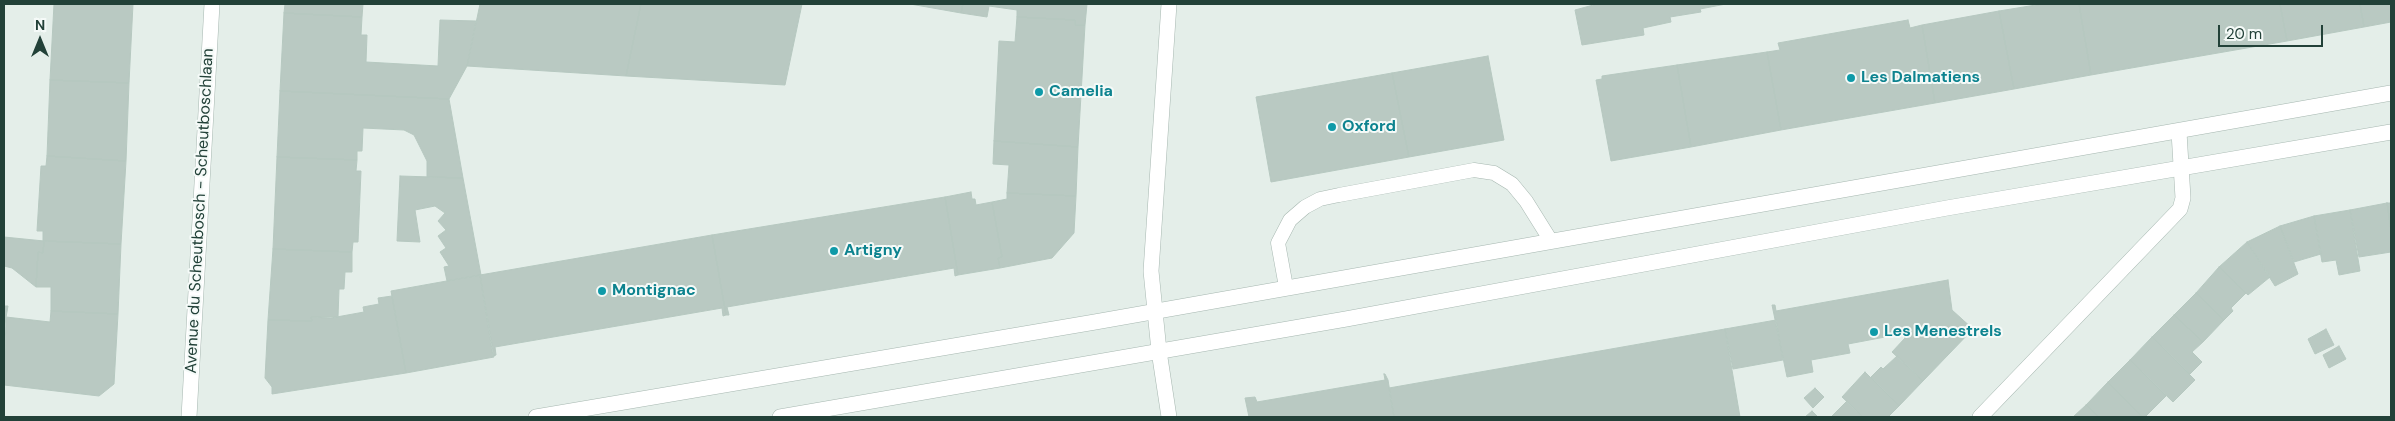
<!DOCTYPE html>
<html>
<head>
<meta charset="utf-8">
<style>
  body { margin:0 }
  #map { position:relative; width:2395px; height:421px; overflow:hidden; background:#e4eee9; font-family:"DM Sans",sans-serif }
  canvas { display:block }
  .frame { position:absolute; inset:0; border:5px solid #224138; pointer-events:none }
  .north { position:absolute; left:15px; top:15px; width:50px; height:50px; -webkit-text-stroke:4px #f5faf8; paint-order:stroke; rotate:0deg; font-size:14px; font-weight:700; line-height:20px; text-align:center; color:#224138 }
  .north::after { content:''; display:block; margin:auto; width:18px; height:22px; background:#224138; clip-path:polygon(50% 0,100% 100%,50% 72%,0 100%) }
  .scale { position:absolute; left:2218px; top:25px; width:105px; height:22px; box-sizing:border-box; border:2px solid #224138; border-top:0; padding-left:6px; font-size:15px; line-height:18px; white-space:nowrap; color:#224138; -webkit-text-stroke:4px #f5faf8; paint-order:stroke }
</style>
</head>
<body>
<div id="map">
<canvas width="2395" height="421"></canvas>
<div class="frame"></div>
<div class="north">N</div>
<div class="scale">20 m</div>
</div>
<script>
const ctx = document.querySelector('canvas').getContext('2d');
ctx.lineJoin = 'round';
function fillPath(path, color) { ctx.fillStyle = color; ctx.fill(path, 'evenodd'); }
const poly = rows => new Path2D(rows.map(r => 'M' + r).join(''));
function stroke(path, color, width, dash) { ctx.strokeStyle = color; ctx.lineWidth = width; ctx.lineCap = dash ? 'butt' : 'round'; ctx.setLineDash(dash || []); ctx.stroke(path); }
function drawText(font, color, halo, rows, align = 'center') {
  ctx.font = font + ' "DM Sans",sans-serif'; ctx.lineWidth = 4; ctx.setLineDash([]); ctx.textBaseline = 'middle'; ctx.strokeStyle = halo; ctx.fillStyle = color; for (const [text, x, y, turn = 0] of rows) {
    ctx.save(); ctx.translate(x, y); ctx.rotate((+turn || 0) * Math.PI / 180); ctx.textAlign = isNaN(turn) ? turn : align; if (halo) ctx.strokeText(text, 0, 0); ctx.fillText(text, 0, 0); ctx.restore();
  }
}
const building = poly([
  [54,4,133,4,129,83,50,80,54,4],
  [285,4,363,4,362,17,284,13,285,4],
  [480,4,641,4,626,76,467,66,480,4],
  [641,4,802,4,785,85,626,76,641,4],
  [910,4,963,4,961,13,910,4],
  [963,4,1087,4,1085,25,1075,25,1075,20,1017,17,1017,10,989,6,987,17,961,13,963,4],
  [1597,4,1726,4,1700,9,1701,12,1670,17,1671,22,1643,28,1644,35,1582,45,1575,10,1597,4],
  [2042,4,2079,4,2091,75,2014,89,1999,11,2042,4],
  [2079,4,2280,4,2287,41,2091,75,2079,4],
  [2280,4,2360,4,2364,27,2287,41,2280,4],
  [2360,4,2391,4,2391,22,2364,27,2360,4],
  [1999,11,2014,89,1935,103,1922,25,1999,11],
  [284,13,362,17,361,35,367,35,366,62,438,66,440,20,476,21,467,66,449,99,280,91,284,13],
  [1017,17,1075,20,1075,25,1085,25,1078,147,994,141,999,41,1015,42,1017,17],
  [1908,20,1910,28,1922,25,1935,103,1781,130,1767,52,1780,50,1778,43,1908,20],
  [1767,52,1781,130,1691,147,1677,65,1767,52],
  [1488,56,1504,140,1409,157,1392,73,1488,56],
  [1677,65,1691,147,1611,161,1596,80,1602,79,1602,76,1677,65],
  [1392,73,1409,157,1271,182,1256,97,1392,73],
  [50,80,129,83,126,161,47,156,50,80],
  [280,91,449,99,463,178,427,177,427,161,414,135,404,130,363,128,362,151,357,151,357,160,277,157,280,91],
  [994,141,1078,147,1076,196,1007,193,1009,165,993,164,994,141],
  [47,156,126,161,121,244,43,241,43,231,37,231,41,166,46,166,47,156],
  [277,157,357,160,356,171,361,171,358,242,353,242,352,252,273,249,277,157],
  [400,176,463,178,481,275,447,281,444,267,449,266,440,252,446,248,438,236,446,230,438,221,445,213,435,206,415,210,420,242,397,241,400,176],
  [971,192,972,199,975,199,976,205,992,202,1002,257,998,258,1000,268,958,275,945,197,971,192],
  [1007,193,1076,196,1074,233,1052,258,1000,268,998,258,1002,257,992,202,1007,199,1007,193],
  [945,197,958,275,955,276,954,268,727,307,729,315,726,315,712,235,945,197],
  [2387,203,2391,203,2391,230,2387,203],
  [2387,203,2391,230,2391,252,2359,257,2350,210,2387,203],
  [2350,210,2360,271,2339,275,2336,260,2322,262,2314,216,2350,210],
  [2314,216,2321,254,2294,262,2280,226,2314,216],
  [2280,226,2298,274,2275,286,2247,242,2280,226],
  [712,235,726,315,723,316,722,308,495,347,496,355,493,356,480,275,712,235],
  [4,237,44,241,43,253,38,252,36,287,12,268,4,266,4,237],
  [44,241,121,244,118,314,51,311,51,287,36,287,38,252,43,253,44,241],
  [2247,242,2270,277,2248,295,2219,267,2247,242],
  [273,249,352,252,352,272,345,272,344,289,339,289,338,317,311,317,312,321,268,320,273,249],
  [2219,267,2246,293,2231,308,2233,311,2224,320,2196,293,2219,267],
  [480,275,494,357,406,373,391,291,480,275],
  [1948,280,1952,310,1973,329,1923,381,1892,352,1905,338,1901,334,1848,344,1850,353,1811,360,1813,372,1787,377,1772,305,1775,305,1776,311,1948,280],
  [2196,293,2224,320,2203,342,2174,315,2196,293],
  [392,296,406,373,272,394,272,387,265,378,268,320,312,321,311,317,331,318,364,312,363,307,379,304,378,298,392,296],
  [4,306,8,306,4,329,4,306],
  [51,311,118,314,114,384,99,396,4,385,6,317,50,322,51,311],
  [2174,315,2203,342,2192,352,2202,362,2190,374,2152,337,2174,315],
  [1776,320,1783,360,1733,369,1725,329,1776,320],
  [1725,329,1740,417,1394,417,1389,388,1725,329],
  [2326,329,2334,345,2315,354,2308,339,2326,329],
  [2152,337,2195,380,2173,402,2130,360,2152,337],
  [2339,346,2346,359,2329,368,2323,355,2339,346],
  [1897,356,1923,381,1899,406,1871,377,1881,367,1883,369,1897,356],
  [2130,360,2166,396,2145,417,2142,417,2108,382,2130,360],
  [1865,372,1899,406,1888,417,1863,417,1842,397,1865,372],
  [1384,374,1385,374,1388,380,1394,417,1249,417,1245,398,1255,397,1257,402,1385,380,1384,374],
  [2108,382,2142,417,2099,417,2086,405,2108,382],
  [1815,388,1824,397,1813,408,1804,398,1815,388],
  [1847,401,1863,417,1831,417,1847,401],
  [2086,405,2099,417,2073,417,2086,405],
  [1812,411,1818,417,1805,417,1812,411]
]);
fillPath(building, '#b9c9c2');
stroke(building, '#b6c8c0', 1);
const service = poly([
  [1286,287,1278,243,1290,220,1305,207,1320,199,1339,195,1474,170,1494,173,1512,184,1526,201,1551,241]
]);
const minor = poly([
  [1169,4,1151,271,1159,351,1169,417],
  [189,417,212,4],
  [1980,417,2180,209,2183,198,2179,132]
]);
const tertiary = poly([
  [536,417,1095,322,2391,93],
  [780,417,1346,319,1947,208,2391,132]
]);
stroke(service, '#a6b7b0', 15);
stroke(minor, '#a6b7b0', 16);
stroke(tertiary, '#a6b7b0', 16);
stroke(service, '#fff', 14);
stroke(minor, '#fff', 15);
stroke(tertiary, '#fff', 15);
for (const [x, y, r, color] of [
  [1851,78,5,"#0f9aa8"],
  [1039,92,5,"#0f9aa8"],
  [1332,127,5,"#0f9aa8"],
  [834,251,5,"#0f9aa8"],
  [602,291,5,"#0f9aa8"],
  [1874,332,5,"#0f9aa8"]
]) { const dot = new Path2D(); dot.arc(x, y, r, 0, 2 * Math.PI); ctx.fillStyle = color; ctx.fill(dot); stroke(dot, '#f5faf8', 2); }
drawText('bold 16px', '#0d838f', '#f5faf8', [
  ["Les Dalmatiens",1861,78],
  ["Camelia",1049,92],
  ["Oxford",1342,127],
  ["Artigny",844,251],
  ["Montignac",612,291],
  ["Les Menestrels",1884,332]
], 'left');
drawText('16px', '#224138', '#f5faf8', [
  ["Avenue du Scheutbosch - Scheutboschlaan",200,211,-87]
]);
</script>
</body>
</html>
